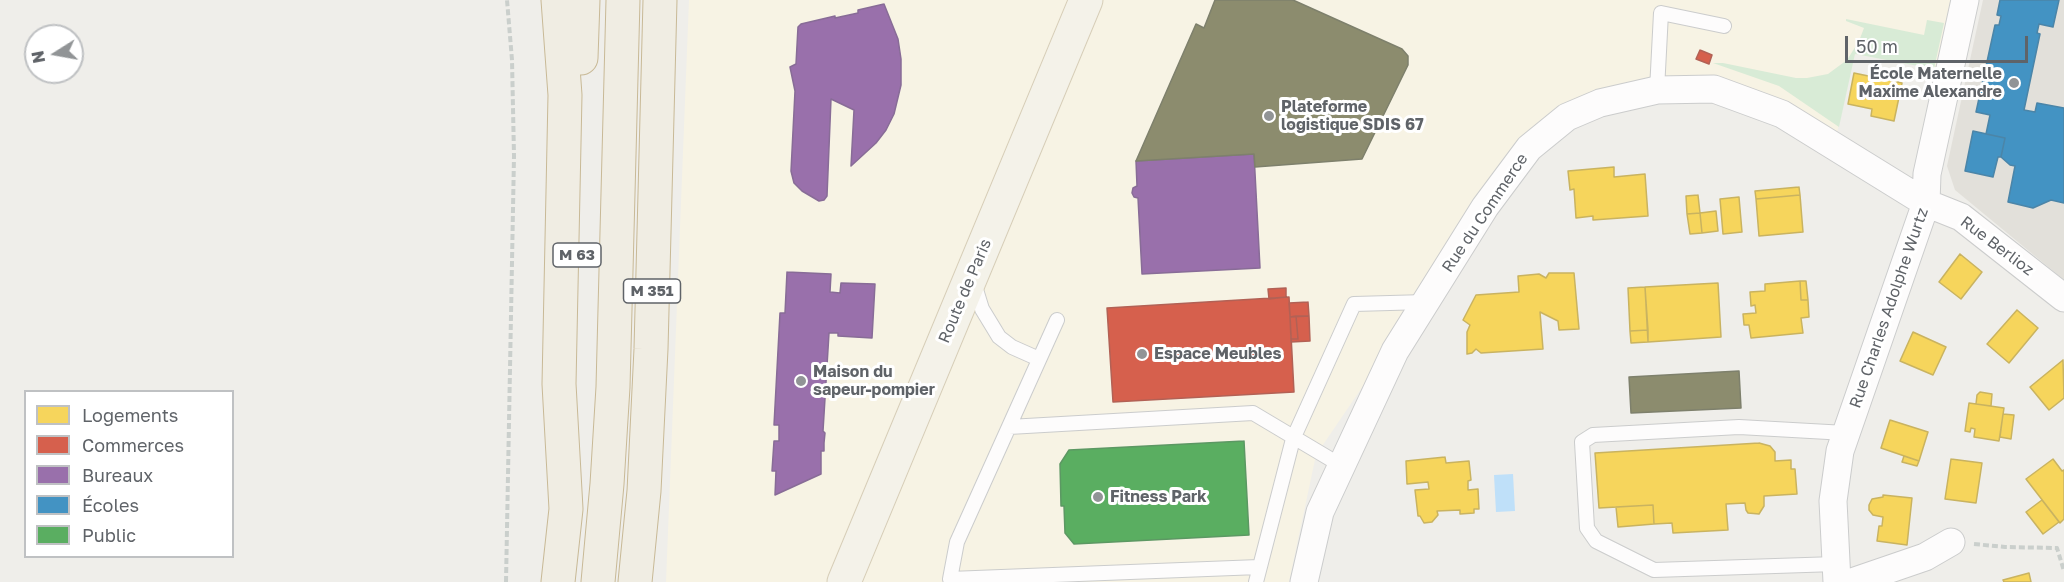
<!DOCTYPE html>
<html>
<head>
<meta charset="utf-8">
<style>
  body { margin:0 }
  #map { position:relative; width:2064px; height:582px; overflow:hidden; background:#efeeea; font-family:"Golos Text",sans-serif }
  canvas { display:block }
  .legend { position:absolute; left:24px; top:390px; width:210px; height:168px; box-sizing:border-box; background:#fff; border:2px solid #bfc1c3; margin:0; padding:8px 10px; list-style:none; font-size:18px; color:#5f6368 }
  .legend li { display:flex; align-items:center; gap:12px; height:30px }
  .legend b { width:30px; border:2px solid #bfc1c3 }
  .north { position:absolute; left:24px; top:24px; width:60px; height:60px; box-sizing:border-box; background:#fff; border:2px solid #bfc1c3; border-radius:50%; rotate:259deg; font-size:16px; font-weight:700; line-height:24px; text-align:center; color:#5f6368 }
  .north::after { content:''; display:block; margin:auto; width:21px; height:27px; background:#919496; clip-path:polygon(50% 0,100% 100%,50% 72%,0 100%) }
  .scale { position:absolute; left:1845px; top:36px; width:183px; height:27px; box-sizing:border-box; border:3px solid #5f6368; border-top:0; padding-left:8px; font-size:18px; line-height:21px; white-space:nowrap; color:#5f6368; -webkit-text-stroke:4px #fff; paint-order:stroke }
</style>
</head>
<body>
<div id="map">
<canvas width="2064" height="582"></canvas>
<ul class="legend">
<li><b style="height:16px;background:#f6d55c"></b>Logements</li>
<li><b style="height:16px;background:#d6604d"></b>Commerces</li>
<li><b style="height:16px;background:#9970ab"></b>Bureaux</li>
<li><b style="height:16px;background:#4393c3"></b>Écoles</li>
<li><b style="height:16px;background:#5aae61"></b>Public</li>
</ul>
<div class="north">N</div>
<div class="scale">50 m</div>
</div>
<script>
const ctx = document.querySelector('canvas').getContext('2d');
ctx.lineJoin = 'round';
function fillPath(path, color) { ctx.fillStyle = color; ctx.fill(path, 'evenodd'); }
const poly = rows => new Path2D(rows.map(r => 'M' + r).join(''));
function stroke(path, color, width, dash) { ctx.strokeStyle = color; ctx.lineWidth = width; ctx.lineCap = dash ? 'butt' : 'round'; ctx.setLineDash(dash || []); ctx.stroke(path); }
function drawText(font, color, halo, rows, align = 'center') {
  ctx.font = font + ' "Golos Text",sans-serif'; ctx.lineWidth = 6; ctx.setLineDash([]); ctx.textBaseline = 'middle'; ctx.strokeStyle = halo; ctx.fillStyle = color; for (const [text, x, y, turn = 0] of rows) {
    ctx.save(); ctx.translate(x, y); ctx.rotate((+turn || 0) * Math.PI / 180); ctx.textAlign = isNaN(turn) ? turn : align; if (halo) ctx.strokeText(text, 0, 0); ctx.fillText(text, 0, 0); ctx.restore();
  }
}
fillPath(poly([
  [689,0,1965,0,1948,71,1855,54,1834,146,1714,89,1567,117,1485,207,1316,455,1289,582,666,582]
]), '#f7f3e4');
fillPath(poly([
  [1983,0,2064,0,2064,280,1955,190,1947,166]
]), '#e2e0da');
fillPath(poly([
  [1846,19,1924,35,1927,20,1944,23,1934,69,1855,54,1839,127,1779,86,1713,63,1723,63,1796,78,1807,78,1828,74,1847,60,1859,41,1864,28,1846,21]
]), '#d8ebd6');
fillPath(poly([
  [1513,474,1515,511,1496,512,1494,475]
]), '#bfe0f9');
const homes = poly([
  [1854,73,1902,83,1894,121,1871,116,1872,109,1848,104,1854,73],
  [1614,167,1614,177,1645,174,1648,216,1593,220,1593,216,1576,218,1574,189,1570,190,1568,171,1614,167],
  [1799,187,1800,195,1756,199,1755,191,1799,187],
  [1698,195,1700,213,1687,214,1686,196,1698,195],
  [1800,195,1803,232,1759,236,1756,199,1800,195],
  [1739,197,1742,232,1723,234,1720,199,1739,197],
  [1716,211,1718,231,1702,233,1700,213,1716,211],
  [1700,213,1702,233,1690,234,1687,214,1700,213],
  [1960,254,1982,272,1961,299,1939,282,1960,254],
  [1549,273,1574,273,1579,329,1559,330,1558,321,1540,312,1543,349,1481,353,1476,349,1472,353,1467,354,1467,332,1470,325,1463,320,1476,295,1519,292,1518,276,1539,274,1546,278,1549,273],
  [1800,281,1806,281,1808,300,1801,300,1800,281],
  [1800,281,1801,300,1808,300,1809,317,1801,318,1803,333,1751,338,1749,325,1744,325,1743,314,1756,313,1755,305,1751,306,1750,292,1765,291,1765,284,1800,281],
  [1718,283,1721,337,1648,342,1645,287,1718,283],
  [1645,287,1648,330,1630,331,1628,288,1645,287],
  [2017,310,2038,328,2009,363,1987,344,2017,310],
  [1648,330,1648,342,1631,343,1630,331,1648,330],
  [1913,332,1946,347,1933,375,1900,361,1913,332],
  [2063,360,2064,398,2049,410,2030,387,2063,360],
  [1980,392,1992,394,1991,406,1976,404,1977,395,1980,392],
  [1969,403,2004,408,1999,441,1974,437,1975,429,1971,428,1970,432,1965,431,1969,403],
  [2003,414,2014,415,2011,439,2000,437,2003,414],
  [1890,420,1928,432,1919,461,1881,448,1890,420],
  [1759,443,1770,446,1775,452,1775,461,1791,460,1791,469,1795,469,1797,494,1764,496,1764,506,1759,514,1748,513,1746,510,1745,503,1726,504,1728,530,1673,533,1672,523,1654,524,1653,505,1599,508,1595,453,1759,443],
  [1904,456,1919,461,1917,466,1902,462,1904,456],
  [1445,457,1446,463,1469,461,1471,480,1468,481,1468,490,1478,489,1479,509,1474,509,1474,513,1460,514,1460,510,1437,511,1438,515,1432,522,1424,523,1420,516,1418,516,1415,490,1429,489,1428,482,1407,484,1406,461,1445,457],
  [1951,459,1982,463,1976,503,1945,499,1951,459],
  [2053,459,2062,471,2064,470,2064,519,2060,523,2026,479,2053,459],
  [1883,495,1912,498,1907,545,1877,541,1879,526,1882,526,1883,517,1873,515,1869,510,1869,505,1872,499,1883,497,1883,495],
  [2042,500,2059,522,2043,534,2026,512,2042,500],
  [1653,505,1654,524,1618,527,1616,507,1653,505],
  [2029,573,2031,582,2004,582,2003,580,2029,573]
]);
fillPath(homes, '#f6d55c');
stroke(homes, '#c9b360', 1.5);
const shops = poly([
  [1700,50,1712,55,1709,64,1696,59,1700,50],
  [1286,288,1286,297,1269,299,1268,289,1286,288],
  [1289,297,1294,392,1113,402,1107,308,1289,297],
  [1308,302,1309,316,1290,317,1289,303,1308,302],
  [1296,316,1309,316,1310,341,1291,342,1291,339,1298,339,1296,316],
  [1296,316,1298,339,1291,339,1290,317,1296,316]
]);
fillPath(shops, '#d6604d');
stroke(shops, '#b26155', 1.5);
const offices = poly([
  [884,4,898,39,901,59,901,85,894,114,886,130,876,143,851,166,854,110,831,99,827,196,824,200,819,201,802,191,794,183,791,171,795,91,790,67,796,64,798,27,801,24,835,16,835,18,858,13,858,10,884,4],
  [1254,154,1260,268,1142,274,1138,198,1134,197,1132,193,1133,188,1137,186,1136,161,1254,154],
  [787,272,831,274,830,292,840,293,841,283,875,284,872,338,838,336,838,333,829,333,823,431,825,433,824,443,824,451,821,451,821,474,775,495,776,471,772,471,774,441,779,441,779,425,774,425,780,313,785,313,787,272]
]);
fillPath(offices, '#9970ab');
stroke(offices, '#886c97', 1.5);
const schools = poly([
  [2000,0,2059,0,2053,27,2039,24,2037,33,2040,34,2024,110,2035,112,2037,103,2064,108,2064,203,2051,200,2033,208,2008,202,2015,166,2010,165,2001,157,2005,138,1986,134,1990,115,1976,112,1995,25,1999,25,2001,16,1997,15,2000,0],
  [1973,131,2005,138,2001,157,1998,157,1993,177,1965,171,1973,131]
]);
fillPath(schools, '#4393c3');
stroke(schools, '#4b85a8', 1.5);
const public = poly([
  [1244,441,1249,535,1074,544,1065,533,1064,506,1061,506,1060,464,1069,450,1244,441]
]);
fillPath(public, '#5aae61');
stroke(public, '#5c9863', 1.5);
const industry = poly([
  [1215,0,1293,0,1402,49,1408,56,1408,65,1362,159,1255,167,1254,154,1136,161,1196,24,1204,28,1215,0],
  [1739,371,1741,408,1631,413,1629,377,1739,371]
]);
fillPath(industry, '#8c8c6e');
stroke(industry, '#7e806c', 1.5);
const lane = poly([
  [1657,90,1661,13,1724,26],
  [974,283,982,309,999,337,1012,347,1039,359],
  [1057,320,957,542,950,579,1259,567],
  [1009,427,1253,413,1342,466],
  [1836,564,1654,570,1596,541,1587,528,1582,442,1593,435,1739,427,1846,433],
  [1256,582,1293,439,1354,304,1426,302]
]);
const street = poly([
  [1304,582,1320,512,1395,351,1485,207,1529,148,1567,117,1600,103,1657,90,1714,89,1782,114,1926,203,1961,217,2064,298],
  [1837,582,1833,501,1840,451,1926,203,1927,174,1965,0],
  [1852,582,1925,557,1951,542]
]);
const primary = poly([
  [844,582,1086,0]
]);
const highway = poly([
  [581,58,583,0],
  [558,582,566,509,559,384,565,95,558,0],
  [598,582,607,484,613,387,623,0],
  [635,582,644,491,651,349,660,0]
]);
stroke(lane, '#cbcccc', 16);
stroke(street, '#cbcccc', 29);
stroke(primary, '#d7ceb8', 35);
stroke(highway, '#c8b996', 35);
stroke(poly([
  [1974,544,2005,547,2057,548,2064,571],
  [506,582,514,156,512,60,507,0]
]), '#cacfcc', 4, [6, 3]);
stroke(lane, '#fdfcfc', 14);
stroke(street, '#fdfcfc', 27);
stroke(primary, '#f4f2e9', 33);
stroke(highway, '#f0ede3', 33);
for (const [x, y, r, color] of [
  [2014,83,6,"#919496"],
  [1269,116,6,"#919496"],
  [1142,354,6,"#919496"],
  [801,381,6,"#919496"],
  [1098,497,6,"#919496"]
]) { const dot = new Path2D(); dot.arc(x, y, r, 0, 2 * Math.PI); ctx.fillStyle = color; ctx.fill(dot); stroke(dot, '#fff', 2); }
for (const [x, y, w] of [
  [577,255,48],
  [652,291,57]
]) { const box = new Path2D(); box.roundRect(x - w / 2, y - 12, w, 24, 4.5); ctx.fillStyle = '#fff'; ctx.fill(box); stroke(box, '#5f6368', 1.5); }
drawText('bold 15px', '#5f6368', null, [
  ["M 63",577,255],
  ["M 351",652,291]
]);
drawText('bold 16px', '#5f6368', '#fff', [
  ["École Maternelle",2002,74,"right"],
  ["Maxime Alexandre",2002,92,"right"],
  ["Plateforme",1281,107],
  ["logistique SDIS 67",1281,125],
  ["Espace Meubles",1154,354],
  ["Maison du",813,372],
  ["sapeur-pompier",813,390],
  ["Fitness Park",1110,497]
], 'left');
drawText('16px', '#5f6368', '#fff', [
  ["Rue du Commerce",1485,213,-56],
  ["Rue Berlioz",1997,246,37],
  ["Route de Paris",965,291,-67],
  ["Rue Charles Adolphe Wurtz",1889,308,-71]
]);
</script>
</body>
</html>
